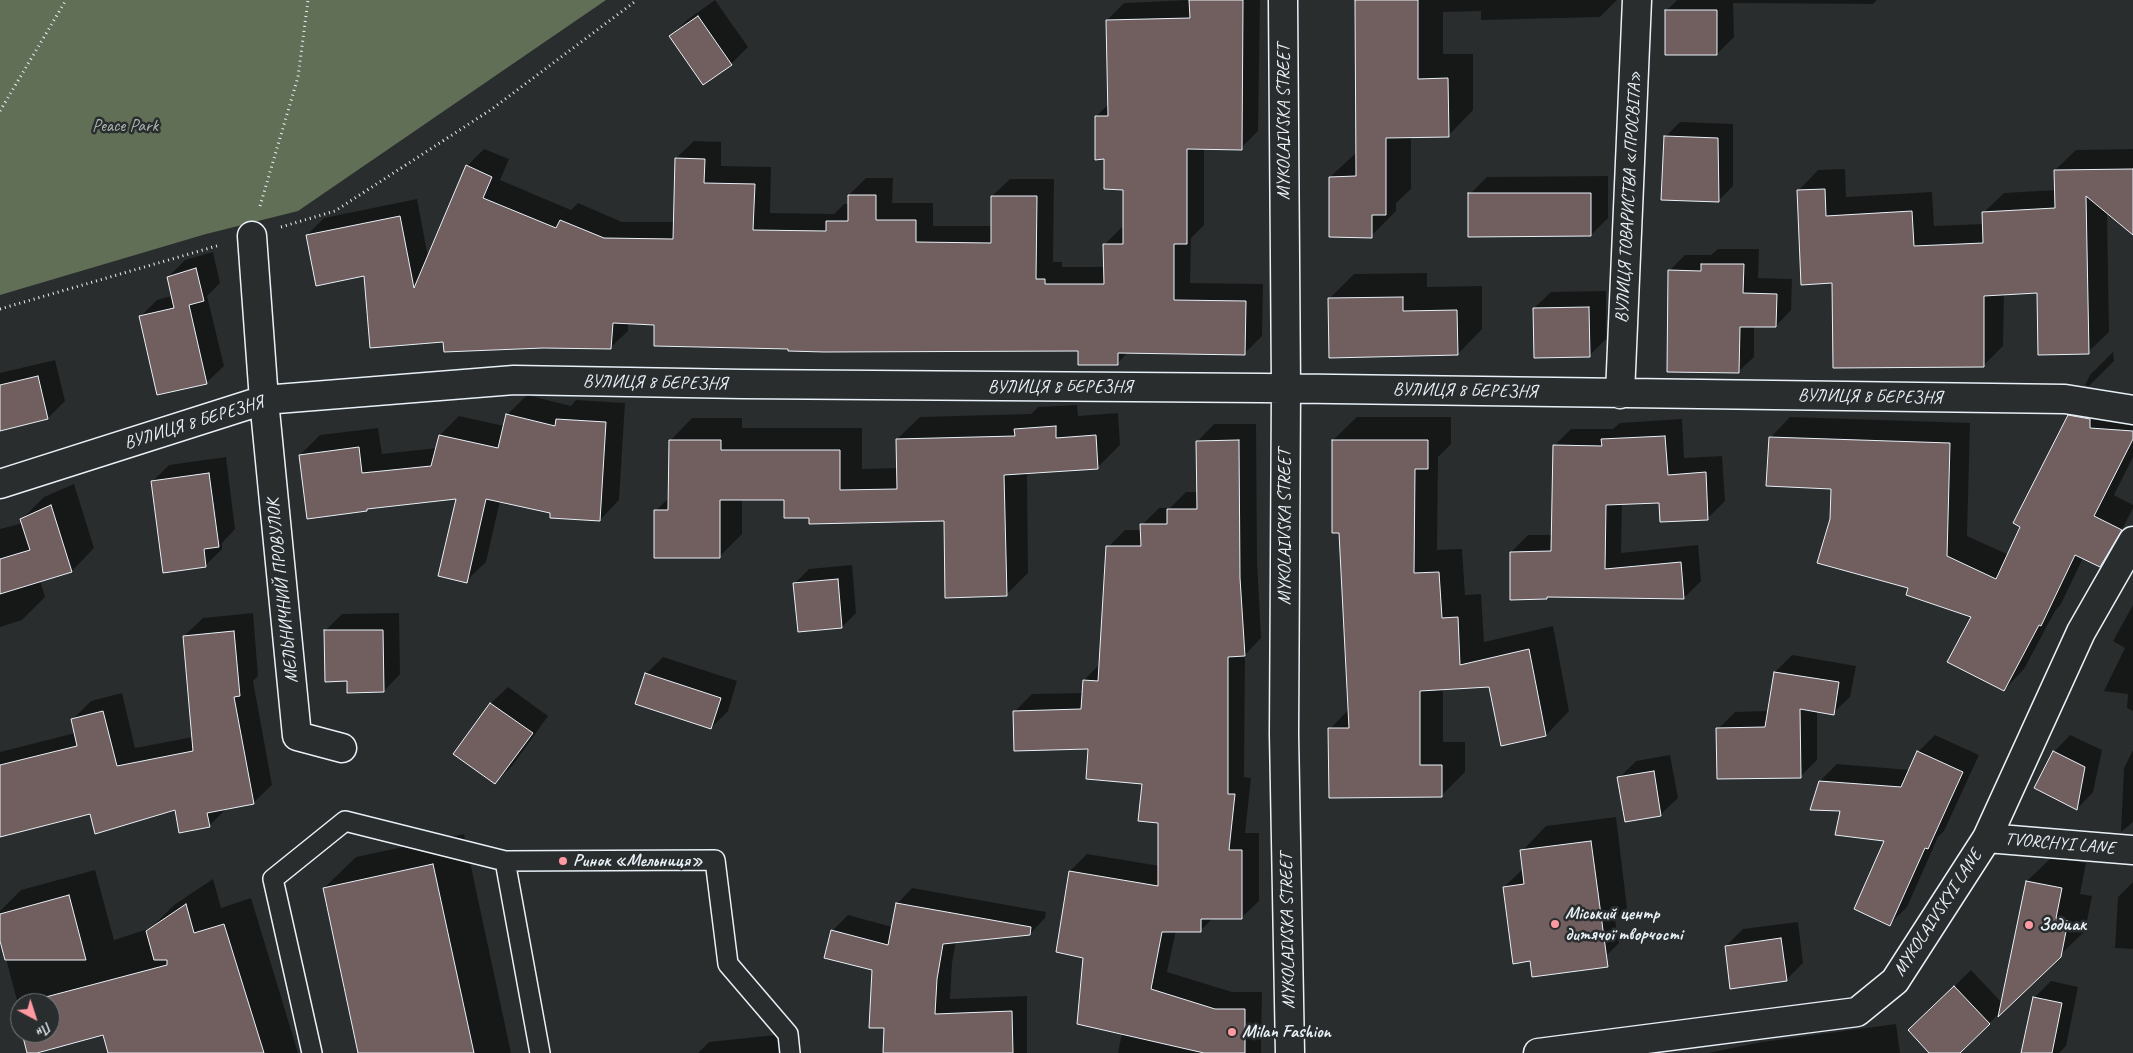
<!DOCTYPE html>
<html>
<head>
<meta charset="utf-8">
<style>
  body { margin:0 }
  #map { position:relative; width:2133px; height:1053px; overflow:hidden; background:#2a2d2e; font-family:Caveat,sans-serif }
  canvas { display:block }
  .north { position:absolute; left:10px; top:993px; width:50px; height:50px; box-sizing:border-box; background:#2a2d2e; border:1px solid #767b7f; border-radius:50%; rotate:140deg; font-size:14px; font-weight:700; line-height:20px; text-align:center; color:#e8f1f8 }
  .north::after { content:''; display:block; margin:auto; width:18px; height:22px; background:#ff9aa2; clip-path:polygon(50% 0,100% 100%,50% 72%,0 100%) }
</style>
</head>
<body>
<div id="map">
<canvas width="2133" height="1053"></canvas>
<div class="north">Пн</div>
</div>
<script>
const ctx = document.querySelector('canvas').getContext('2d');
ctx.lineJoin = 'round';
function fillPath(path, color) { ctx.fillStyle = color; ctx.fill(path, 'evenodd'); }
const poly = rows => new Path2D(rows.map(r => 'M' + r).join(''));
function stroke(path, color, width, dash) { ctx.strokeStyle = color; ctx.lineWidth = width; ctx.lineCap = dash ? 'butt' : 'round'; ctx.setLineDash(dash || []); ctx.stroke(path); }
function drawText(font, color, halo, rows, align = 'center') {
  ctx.font = font + ' Caveat,sans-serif'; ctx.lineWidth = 5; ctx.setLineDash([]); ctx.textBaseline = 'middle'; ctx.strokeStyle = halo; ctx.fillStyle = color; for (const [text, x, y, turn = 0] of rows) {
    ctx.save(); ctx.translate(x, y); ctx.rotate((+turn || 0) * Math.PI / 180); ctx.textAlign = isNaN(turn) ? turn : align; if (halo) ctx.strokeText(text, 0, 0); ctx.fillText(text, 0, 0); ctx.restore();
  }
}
fillPath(poly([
  [0,0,606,0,298,211,206,234,0,295]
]), '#616f57');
fillPath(poly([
  [715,0,748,47,731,64,670,37,687,20],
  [1191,0,1260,0,1258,131,1241,148,1204,148,1204,225,1191,238,1190,283,1263,284,1262,336,1245,353,1129,351,1117,364,1080,349,789,347,656,324,628,323,628,331,610,348,543,347,444,340,365,275,307,235,324,218,417,199,428,257,467,166,484,149,509,159,500,180,571,210,578,203,622,222,675,222,676,158,694,141,721,142,721,166,771,167,770,213,834,214,844,204,849,204,849,195,866,178,893,178,892,203,933,203,933,226,992,226,992,196,1010,179,1054,179,1053,262,1062,262,1062,267,1105,267,1105,244,1122,227,1124,227,1124,188,1105,158,1096,116,1109,104,1107,20,1124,3],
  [1355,0,1617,0,1600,17,1481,20,1481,11,1443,12,1443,54,1473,54,1473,110,1448,136,1411,136,1411,189,1396,203,1396,211,1371,236,1330,177,1357,152],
  [1677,0,1877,0,1873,4,1733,3,1734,37,1717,54,1666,11],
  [1680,122,1733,124,1733,186,1718,201,1665,137],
  [2133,149,2133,233,2107,212,2109,332,2088,352,2038,292,2004,293,2003,346,1983,366,1833,281,1798,191,1818,170,1845,169,1846,197,1932,192,1934,226,1984,224,1983,213,2004,193,2056,190,2055,170,2076,150],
  [1608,176,1608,218,1591,235,1470,194,1487,177],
  [1718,249,1759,249,1758,278,1792,279,1791,310,1776,326,1754,326,1754,357,1738,372,1670,270,1685,255,1711,255],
  [213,252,220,283,207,296,224,366,207,382,158,394,140,317,157,300,172,296,168,277,185,260],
  [1427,273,1427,287,1482,286,1482,329,1458,354,1329,299,1354,274],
  [1606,291,1606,339,1589,356,1534,308,1551,292],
  [2113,352,2114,361,2089,386,2085,385,2090,375],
  [55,360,65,401,48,418,0,429,0,373],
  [527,395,571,406,576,400,625,403,619,500,600,520,551,512,500,501,486,562,466,581,457,498,370,507,367,510,300,455,320,435,378,428,382,454,437,448,440,435,459,416,504,426,507,415],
  [2090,395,2133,409,2133,457,2114,495,2133,505,2133,508,2115,543,2094,563,2083,558,2061,604,2055,611,2024,669,2004,690,1973,616,1909,587,1831,519,1832,488,1770,438,1790,417,1970,423,1967,536,2009,555,2069,416],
  [1077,405,1078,416,1118,413,1120,445,1097,468,1027,473,1028,573,1006,595,945,520,810,516,785,499,742,499,742,534,720,556,655,511,670,497,670,441,692,418,742,418,742,428,862,428,862,469,898,468,897,439,920,417,1031,414,1038,407],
  [1357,417,1451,417,1451,444,1438,457,1437,550,1462,549,1465,595,1481,594,1484,642,1553,626,1569,711,1546,735,1490,685,1443,688,1443,742,1465,742,1465,772,1441,796,1330,729,1349,709,1333,440],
  [1682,419,1684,458,1722,456,1725,501,1708,518,1660,501,1622,503,1621,553,1698,545,1701,581,1684,598,1549,595,1547,598,1511,552,1528,535,1552,535,1554,446,1571,429,1613,429,1620,423],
  [1214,424,1256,424,1257,561,1261,638,1245,655,1244,777,1251,778,1245,833,1259,833,1259,901,1241,918,1213,918,1201,930,1176,930,1167,972,1232,992,1262,992,1261,1053,1118,1053,1122,1033,1085,957,1070,871,1087,854,1160,866,1160,822,1144,783,1090,748,1015,711,1032,694,1084,693,1084,680,1100,664,1108,547,1125,530,1142,530,1142,525,1159,508,1170,508,1186,492,1198,492,1197,442],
  [226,457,235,529,222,543,222,549,205,566,152,482,169,465],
  [74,484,94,548,72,571,40,581,45,597,22,620,0,627,0,529,23,523,22,519,44,497],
  [852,565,856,613,842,627,795,583,809,569],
  [2133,605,2133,711,2127,708,2128,694,2104,691,2125,648,2113,641],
  [253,613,258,676,253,681,272,785,253,803,227,808,209,826,176,809,91,813,0,836,0,752,75,733,72,720,91,701,122,693,135,748,193,737,184,636,203,618],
  [399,613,400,674,384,691,325,631,342,614],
  [1792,655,1856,666,1850,697,1833,713,1817,711,1817,760,1800,777,1718,729,1735,712,1769,711,1775,672],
  [663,657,737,681,728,711,711,728,646,674],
  [508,687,548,716,512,766,495,783,455,754,491,703],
  [1935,735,1979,755,1944,831,1938,837,1907,907,1890,924,1886,840,1841,810,1820,781,1837,764,1910,770,1918,752],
  [2070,735,2102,750,2093,792,2077,809,2054,752],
  [2133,750,2133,822,2121,832,2124,768],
  [1670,755,1678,798,1661,814,1619,778,1636,761],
  [1616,817,1627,908,1615,920,1619,943,1594,968,1504,887,1524,868,1522,851,1546,826],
  [464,834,511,1053,359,1053,324,888,356,857],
  [2052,857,2086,863,2080,894,2092,896,2085,931,1958,1053,1931,1053,1926,1014,1971,970,2002,1003,2027,881],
  [95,870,114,940,151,928,174,905,213,879,221,908,251,898,298,1053,110,1053,104,1034,28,1053,23,1033,50,1033,50,1003,20,1003,20,1022,16,1006,18,1004,0,936,0,911,21,890],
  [2133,882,2133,949,2115,948,2118,897],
  [912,888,1046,912,1045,918,1030,934,956,941,952,963,950,999,1027,996,1027,1053,884,1053,886,1027,874,969,832,931,848,915,892,927,897,904],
  [1798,922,1803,963,1786,980,1726,946,1743,929],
  [2051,981,2078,987,2066,1046,2059,1053,2023,1053,2034,998],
  [1896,1024,1900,1053,1708,1053,1762,1042],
  [785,1034,787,1053,698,1053,709,1042]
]), '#0007');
const building = poly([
  [1189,0,1243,0,1242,150,1187,149,1187,244,1174,244,1174,300,1246,301,1245,355,1118,353,1118,365,1078,365,1078,351,824,352,788,351,788,349,654,346,654,325,613,323,611,349,543,348,444,352,443,342,370,348,364,276,316,286,306,235,400,216,414,288,466,165,492,177,483,198,556,228,560,220,604,238,673,239,675,158,705,159,704,183,755,184,753,230,826,231,826,221,848,221,848,195,876,195,876,220,916,220,916,242,991,243,991,196,1037,196,1036,279,1045,279,1045,284,1104,284,1103,244,1123,244,1123,190,1104,189,1104,159,1095,160,1095,116,1108,116,1106,20,1190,18,1189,0],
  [1355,0,1418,0,1418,79,1448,78,1449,137,1386,138,1386,215,1372,215,1372,238,1329,237,1329,177,1356,176,1355,0],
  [1665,10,1717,10,1717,55,1665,55,1665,10],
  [698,16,732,65,703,85,669,36,698,16],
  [1664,136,1718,138,1719,202,1661,200,1664,136],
  [2133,169,2133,235,2086,196,2089,354,2038,355,2037,293,1984,296,1984,367,1833,368,1832,283,1801,285,1797,190,1825,189,1826,216,1912,211,1914,246,1983,243,1982,212,2055,208,2054,170,2133,169],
  [1468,193,1591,193,1591,236,1468,237,1468,193],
  [1701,264,1744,264,1743,293,1777,294,1776,327,1740,327,1739,373,1667,372,1668,270,1701,271,1701,264],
  [196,268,204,301,189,305,207,384,157,395,139,316,174,308,167,277,196,268],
  [1403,297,1403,311,1457,310,1458,355,1329,358,1328,298,1403,297],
  [1589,307,1590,357,1534,358,1533,308,1589,307],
  [38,376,48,419,0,431,0,385,38,376],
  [506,414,555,426,556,419,606,422,600,521,550,518,550,513,486,499,467,583,438,576,456,499,367,509,367,511,307,519,299,455,359,447,362,473,431,466,439,435,498,448,506,414],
  [2068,415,2090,419,2090,428,2133,431,2133,439,2094,516,2122,530,2100,567,2075,555,2041,626,2039,625,2004,691,1947,662,1971,617,1906,595,1908,588,1817,563,1830,519,1831,489,1766,486,1769,437,1950,443,1947,556,1996,579,2020,527,2013,523,2068,415],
  [1056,426,1056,438,1096,435,1098,469,1004,475,1007,596,945,598,944,521,809,524,809,518,784,518,784,500,720,500,720,558,654,558,654,510,668,510,669,440,721,440,721,450,840,450,840,490,897,489,896,439,1015,436,1014,429,1056,426],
  [1665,436,1668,475,1706,472,1708,520,1660,522,1659,503,1606,505,1605,569,1681,562,1684,599,1547,597,1547,599,1510,600,1510,552,1551,551,1553,445,1602,446,1601,439,1665,436],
  [1239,440,1240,578,1245,656,1228,657,1228,794,1235,794,1229,850,1242,850,1242,919,1201,919,1201,932,1162,932,1151,989,1215,1009,1245,1009,1245,1053,1204,1053,1077,1024,1083,958,1056,952,1069,871,1158,886,1158,823,1138,821,1142,784,1086,779,1088,749,1014,751,1013,711,1081,709,1083,680,1098,681,1106,546,1141,546,1140,524,1167,524,1167,509,1197,509,1196,441,1239,440],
  [1332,440,1428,440,1428,469,1415,469,1414,573,1439,572,1442,618,1458,617,1460,665,1529,649,1546,736,1501,746,1489,687,1420,691,1420,765,1442,765,1442,797,1329,798,1328,728,1349,728,1339,533,1332,533,1332,440],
  [209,473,219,547,204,549,206,567,163,573,151,481,209,473],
  [51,505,72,572,0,594,0,559,30,550,20,519,51,505],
  [838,579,842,628,798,632,793,583,838,579],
  [324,630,383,630,384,692,347,693,347,681,325,682,324,630],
  [234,631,240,696,234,697,254,804,207,813,210,827,179,833,175,810,95,834,90,814,0,837,0,765,77,746,71,719,103,711,117,766,193,751,183,636,234,631],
  [1774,672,1839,682,1834,715,1800,709,1801,778,1717,779,1716,728,1765,727,1774,672],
  [645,673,721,698,711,729,635,704,645,673],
  [490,703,533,733,495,784,453,754,490,703],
  [1917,751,1963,772,1928,849,1925,848,1890,926,1854,909,1884,841,1835,835,1840,811,1810,810,1819,781,1901,787,1917,751],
  [2053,751,2085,767,2077,810,2034,788,2053,751],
  [1654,771,1661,816,1625,822,1617,777,1654,771],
  [1591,841,1608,967,1532,977,1530,961,1513,964,1503,887,1524,884,1520,850,1591,841],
  [433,864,474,1053,358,1053,323,888,433,864],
  [2026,881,2062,888,2056,918,2068,921,2061,957,1998,1017,2026,881],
  [69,895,86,960,5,960,0,941,0,914,69,895],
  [896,903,1031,927,1030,935,943,944,937,979,935,1014,1012,1011,1013,1053,883,1053,884,1028,869,1028,872,970,824,958,831,930,888,945,896,903],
  [186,904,194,933,224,924,264,1053,108,1053,103,1035,37,1053,27,1053,22,1033,50,1033,50,1003,23,1003,167,965,167,960,154,960,146,931,186,904],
  [1781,938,1787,981,1730,989,1725,946,1781,938],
  [1954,986,1990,1024,1960,1053,1929,1053,1908,1030,1954,986],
  [2033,997,2062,1003,2052,1053,2021,1053,2033,997]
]);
fillPath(building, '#715e5e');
stroke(building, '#e8f1f8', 1);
const lane = poly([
  [312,1053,273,879,345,821,505,861],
  [540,1053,505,861,715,860,728,964,788,1034,790,1053]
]);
const street = poly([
  [1283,0,1286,388,1284,734,1290,1053],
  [252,236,264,400,297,736,342,748],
  [1620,394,1637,0],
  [0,484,264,400,514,380,743,384,1262,388,2065,399,2133,410],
  [1987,838,2133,850],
  [1538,1053,1857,1012,1895,981,1987,838,2081,632,2133,541]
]);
stroke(lane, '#e8f1f8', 22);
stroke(street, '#e8f1f8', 31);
stroke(poly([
  [0,111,66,0],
  [260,206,298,77,308,0],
  [281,227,335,211,492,109,637,0],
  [0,309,220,245]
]), '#e8f1f8', 3, [1, 4]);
stroke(lane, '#2a2d2e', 19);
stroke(street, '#2a2d2e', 28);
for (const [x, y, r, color] of [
  [563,861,5,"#ff9aa2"],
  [1555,924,5,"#ff9aa2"],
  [2029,925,5,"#ff9aa2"],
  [1232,1032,5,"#ff9aa2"]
]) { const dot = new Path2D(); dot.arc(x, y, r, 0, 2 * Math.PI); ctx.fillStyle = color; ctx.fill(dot); stroke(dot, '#2a2d2e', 2); }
drawText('18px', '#e8f1f8', '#2a2d2e', [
  ["MYKOLAIVSKA STREET",1284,122,-90],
  ["ВУЛИЦЯ ТОВАРИСТВА «ПРОСВІТА»",1629,197,-87],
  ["ВУЛИЦЯ 8 БЕРЕЗНЯ",655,383,1],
  ["ВУЛИЦЯ 8 БЕРЕЗНЯ",1060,387],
  ["ВУЛИЦЯ 8 БЕРЕЗНЯ",1465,391,1],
  ["ВУЛИЦЯ 8 БЕРЕЗНЯ",1870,397,1],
  ["ВУЛИЦЯ 8 БЕРЕЗНЯ",194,423,-17],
  ["MYKOLAIVSKA STREET",1285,527,-90],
  ["МЕЛЬНИЧНИЙ ПРОВУЛОК",283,591,-96],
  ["TVORCHYI LANE",2060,844,5],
  ["MYKOLAIVSKYI LANE",1938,913,-57],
  ["MYKOLAIVSKA STREET",1288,931,-91]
]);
drawText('18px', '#abb6b0', '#2a2d2e', [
  ["Peace Park",125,126]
]);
drawText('bold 18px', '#e8f1f8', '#2a2d2e', [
  ["Ринок «Мельниця»",573,861],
  ["Міський центр",1565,914],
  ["дитячої творчості",1565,935],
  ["Зодиак",2039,925],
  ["Milan Fashion",1242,1032]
], 'left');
</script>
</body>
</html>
